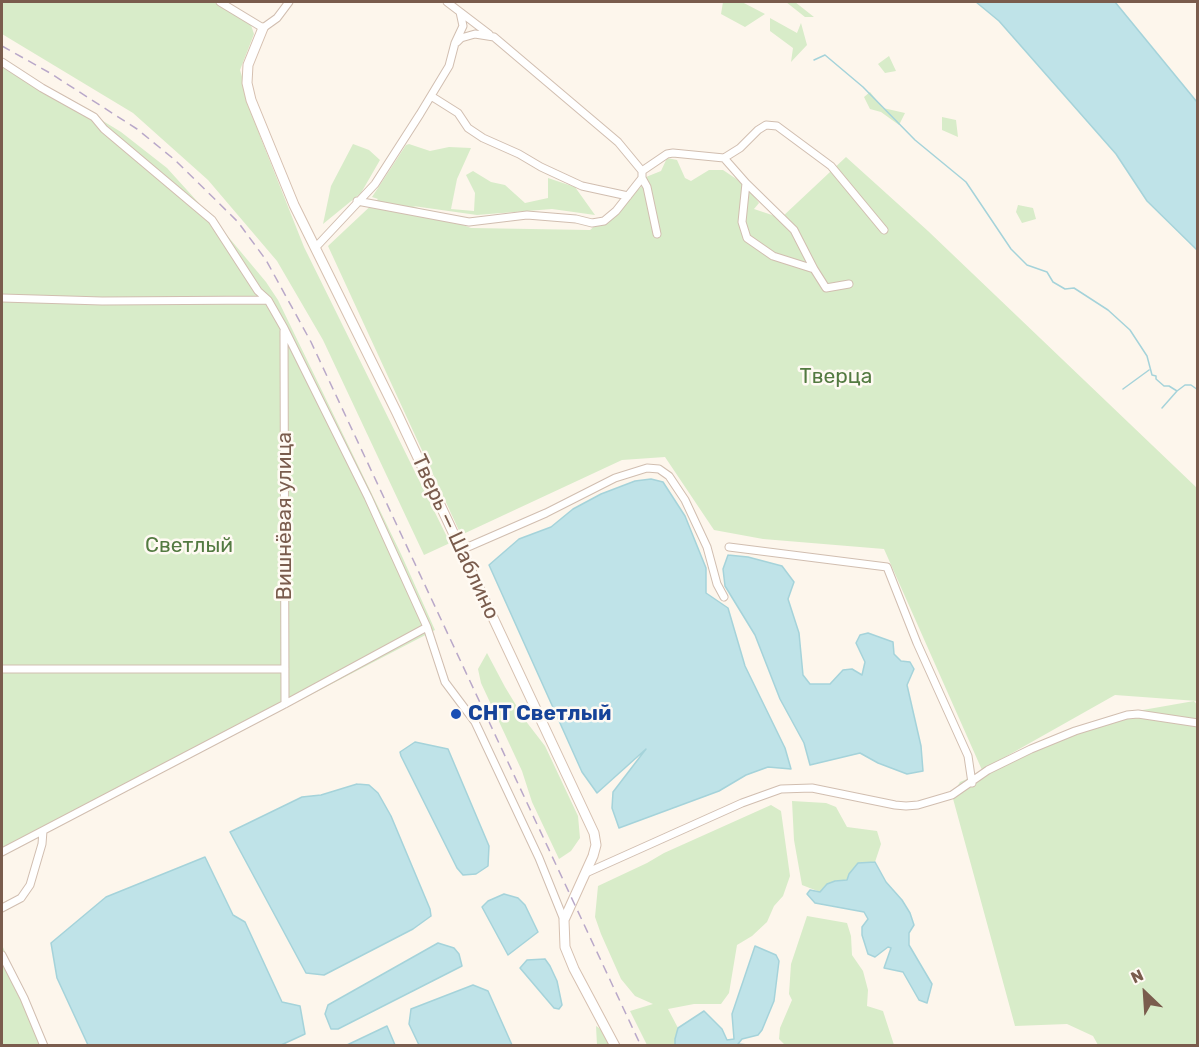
<!DOCTYPE html>
<html>
<head>
<meta charset="utf-8">
<style>
  body { margin:0 }
  #map { position:relative; width:1199px; height:1047px; overflow:hidden; background:#fdf6ec; font-family:Rubik,sans-serif }
  canvas { display:block }
  .frame { position:absolute; inset:0; border:3px solid #7a5c4d; pointer-events:none }
  .north { position:absolute; left:1115px; top:963px; width:60px; height:60px; -webkit-text-stroke:4px #fffaf3; paint-order:stroke; rotate:335deg; font-size:16px; font-weight:700; line-height:24px; text-align:center; color:#7a5c4d }
  .north::after { content:''; display:block; margin:auto; width:21px; height:27px; background:#7a5c4d; clip-path:polygon(50% 0,100% 100%,50% 72%,0 100%) }
</style>
</head>
<body>
<div id="map">
<canvas width="1199" height="1047"></canvas>
<div class="frame"></div>
<div class="north">N</div>
</div>
<script>
const ctx = document.querySelector('canvas').getContext('2d');
ctx.lineJoin = 'round';
function fillPath(path, color) { ctx.fillStyle = color; ctx.fill(path, 'evenodd'); }
const poly = rows => new Path2D(rows.map(r => 'M' + r).join(''));
function stroke(path, color, width, dash) { ctx.strokeStyle = color; ctx.lineWidth = width; ctx.lineCap = dash ? 'butt' : 'round'; ctx.setLineDash(dash || []); ctx.stroke(path); }
function drawText(font, color, halo, rows, align = 'center') {
  ctx.font = font + ' Rubik,sans-serif'; ctx.lineWidth = 5; ctx.setLineDash([]); ctx.textBaseline = 'middle'; ctx.strokeStyle = halo; ctx.fillStyle = color; for (const [text, x, y, turn = 0] of rows) {
    ctx.save(); ctx.translate(x, y); ctx.rotate((+turn || 0) * Math.PI / 180); ctx.textAlign = isNaN(turn) ? turn : align; if (halo) ctx.strokeText(text, 0, 0); ctx.fillText(text, 0, 0); ctx.restore();
  }
}
fillPath(poly([
  [2,2,218,2,250,22,254,34,240,70,260,136,304,247,450,543,424,555,323,340,277,261,208,180,133,113,2,34],
  [723,2,742,2,765,14,745,27,721,14],
  [786,2,795,2,814,17,805,17],
  [770,18,797,33,801,23,807,45,791,62,793,48,770,31],
  [889,56,896,71,885,73,878,64],
  [2,59,121,132,167,168,215,221,266,282,278,300,401,554,435,630,2,856],
  [870,92,883,108,905,113,899,125,881,112,870,109,864,97],
  [942,117,956,120,958,137,942,130],
  [353,144,369,150,380,160,361,193,323,224,331,186],
  [409,144,430,151,449,147,471,148,457,179,451,209,474,211,475,193,466,175,473,171,491,182,505,185,525,203,548,198,548,178,575,187,595,215,552,209,477,215,413,206,471,228,590,230,648,181,646,177,661,171,667,158,677,160,685,178,691,181,709,170,723,170,747,186,759,203,754,209,781,218,846,157,928,231,1197,488,1197,701,1115,695,982,770,884,549,763,539,714,530,665,457,622,460,461,535,328,246,378,199,372,197,406,145],
  [1018,205,1033,208,1036,219,1022,223,1016,212],
  [487,653,505,687,525,720,545,746,578,816,580,838,571,851,559,859,532,802,522,771,481,683,478,669],
  [1194,701,1198,706,1197,1045,1098,1045,1093,1036,1067,1024,1015,1026,952,795,960,782,1120,714],
  [792,801,826,803,836,807,847,827,877,831,881,844,875,862,858,863,847,880,835,881,827,884,820,892,802,885,794,840],
  [771,805,781,811,790,876,783,896,774,906,767,922,752,936,737,945,729,993,721,1004,694,1004,668,1009,678,1028,675,1039,675,1045,647,1045,630,1011,653,1004,635,996,621,979,601,934,595,917,598,886,647,863,664,853],
  [807,916,847,923,851,936,852,955,863,971,868,990,867,1006,883,1011,894,1045,785,1045,779,1039,780,1028,792,1000,789,994,791,964],
  [2,945,48,1045,2,1045],
  [596,1026,602,1030,609,1045,597,1045]
]), '#d8ecc9');
const water = poly([
  [976,2,1115,2,1197,102,1197,250,1147,201,1116,154,999,21,976,2],
  [651,479,663,482,685,516,706,568,706,593,728,608,745,666,785,748,791,769,768,767,746,775,719,791,619,828,612,808,613,792,646,749,597,793,582,772,489,565,519,539,551,527,573,509,601,494,635,481,651,479],
  [728,555,748,557,782,566,794,582,788,599,799,633,803,675,810,684,830,684,843,670,852,669,862,675,865,662,856,643,860,635,868,633,893,642,894,654,901,661,910,662,914,669,907,685,921,746,923,771,907,774,878,763,860,753,810,765,804,743,780,699,755,635,725,586,723,569,728,555],
  [415,742,448,749,489,846,488,866,476,874,463,875,457,868,401,756,400,752,415,742],
  [357,784,369,785,378,793,391,816,430,909,431,916,413,929,324,975,306,973,230,832,302,797,321,795,357,784],
  [205,857,233,915,245,922,282,1002,300,1006,305,1034,279,1046,88,1045,57,978,51,943,106,897,205,857],
  [875,862,886,882,902,900,910,913,914,925,909,933,909,945,932,984,927,1003,919,1000,903,972,884,968,891,948,888,947,875,957,868,954,862,935,862,927,868,919,864,912,815,903,807,894,810,890,820,892,827,884,835,881,847,880,849,874,858,863,875,862],
  [504,894,518,898,525,905,538,932,508,955,482,907,488,901,504,894],
  [438,943,454,948,459,954,462,966,338,1029,331,1029,325,1014,328,1005,438,943],
  [755,946,776,955,779,961,774,1001,762,1030,758,1035,742,1039,738,1044,748,1045,675,1045,675,1039,678,1028,704,1011,722,1029,727,1040,734,1039,732,1014,755,946],
  [545,959,550,966,557,981,562,1005,559,1009,554,1008,520,968,527,960,545,959],
  [473,985,488,991,512,1045,419,1045,409,1024,411,1009,473,985],
  [387,1026,395,1045,347,1045,387,1026]
]);
fillPath(water, '#bfe3e8');
stroke(water, '#a5d3da', 1.5);
stroke(poly([
  [814,60,825,55,863,87,915,140,966,182,1011,249,1027,265,1047,272,1053,282,1065,289,1074,288,1108,310,1130,330,1147,356,1152,375,1156,376,1156,379,1164,386,1169,386,1177,391],
  [1123,389,1149,370],
  [1162,408,1177,391,1185,385,1191,385,1198,390]
]), '#a5d3da', 1.5);
const street = poly([
  [220,2,263,28,277,18,289,2],
  [447,2,489,34],
  [457,42,461,38,475,34,494,37,618,142,642,171],
  [2,62,42,88,94,117,104,129,212,220,258,291,268,300],
  [431,96,458,113,468,128,483,138,519,154,541,167,582,186,628,196],
  [724,158,740,148,758,130,766,125,777,126,831,166,884,230],
  [642,178,642,171,667,154,673,153,724,158,746,183,742,222,747,238,773,256,814,269,826,288,849,284],
  [746,183,794,230,814,269],
  [357,201,469,222,527,215,576,219,592,223,604,221,616,211,642,178,647,187,657,234],
  [316,247,375,184,420,114,449,66,455,43,463,26,460,12],
  [2,298,102,301,268,300,284,328,368,497,427,627,445,682,475,722,539,858,564,920],
  [284,331,285,704],
  [729,547,887,567,917,643,968,756,972,783],
  [461,550,546,513,615,478,647,468,659,469,669,476,685,500,707,547,717,584,724,597],
  [2,669,285,669],
  [2,852,285,704,427,627],
  [586,873,742,803,781,789,812,788,895,805,906,806,918,805,952,795,988,770,1031,749,1075,731,1127,715,1138,714,1198,723],
  [2,908,21,898,30,885,42,844,43,831],
  [2,955,24,998,44,1046]
]);
const secondary = poly([
  [263,28,248,65,247,83,251,100,294,205,397,413,594,833,596,845,593,856,564,920,565,947,574,969,615,1046]
]);
stroke(street, '#d1beb0', 9);
stroke(secondary, '#d6c0b0', 11);
stroke(street, '#fff', 7);
stroke(secondary, '#fff', 9);
stroke(poly([
  [2,46,50,73,137,129,175,160,238,222,266,260,311,342,641,1046]
]), '#b9a8c9', 1.5, [9, 6]);
for (const [x, y, r, color] of [
  [456,714,6,"#1a4fb4"]
]) { const dot = new Path2D(); dot.arc(x, y, r, 0, 2 * Math.PI); ctx.fillStyle = color; ctx.fill(dot); stroke(dot, '#fffaf3', 2); }
drawText('21px', '#537a41', '#fffaf3', [
  ["Тверца",836,377],
  ["Светлый",189,546]
]);
drawText('21px', '#7a5c4d', '#fffaf3', [
  ["Вишнёвая улица",285,516,-90],
  ["Тверь — Шаблино",455,537,65]
]);
drawText('bold 21px', '#164399', '#fffaf3', [
  ["СНТ Светлый",468,714]
], 'left');
</script>
</body>
</html>
